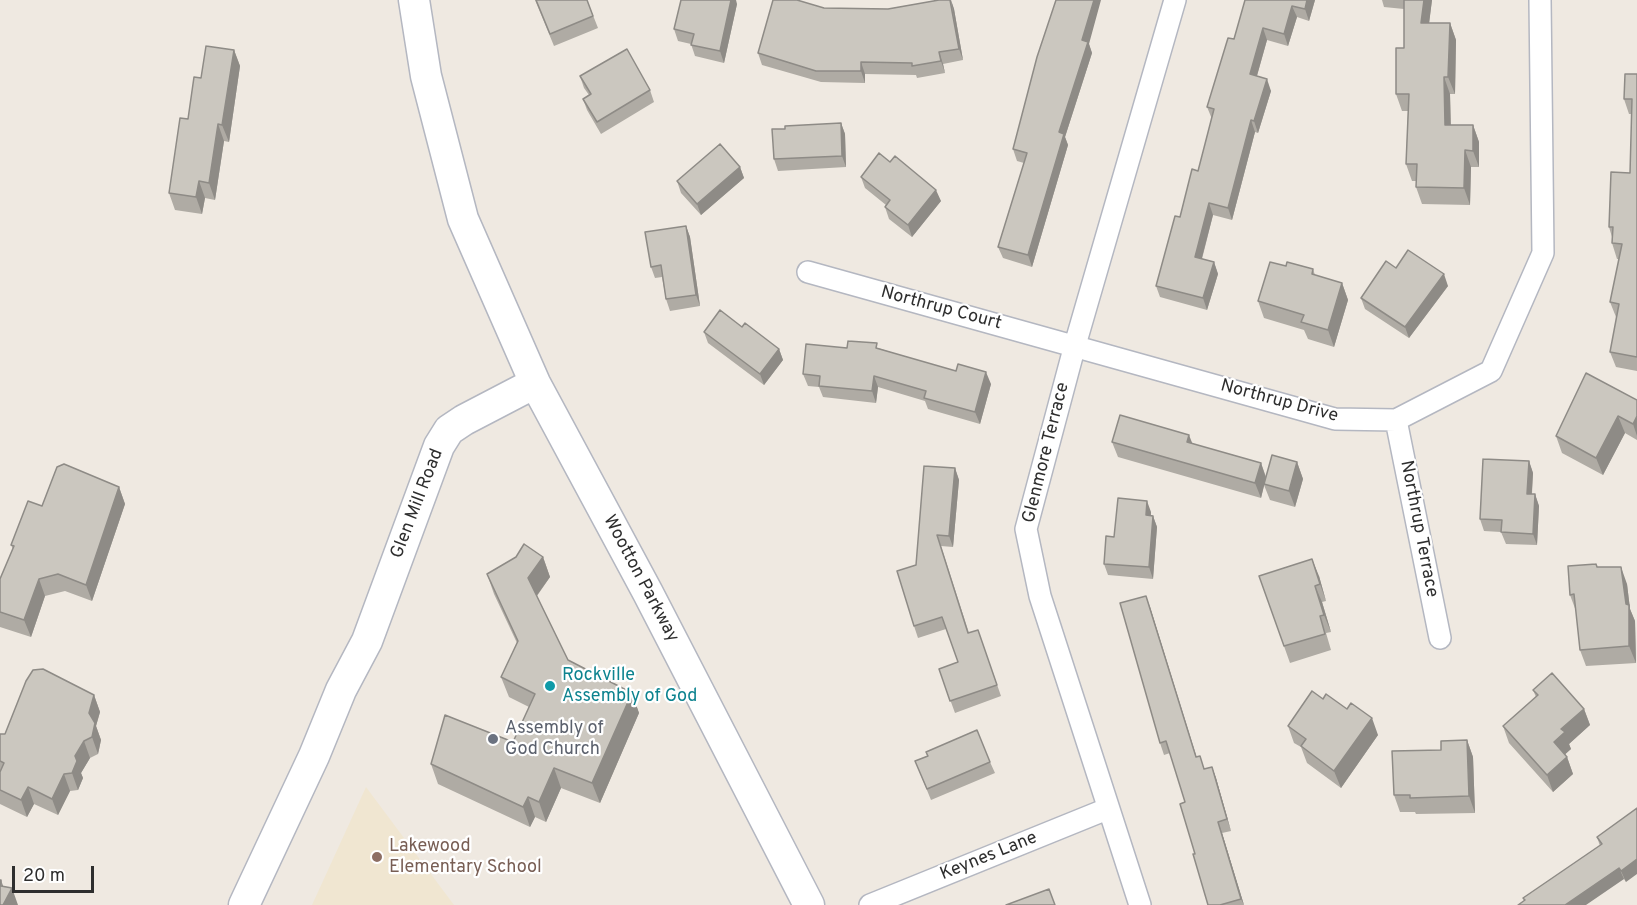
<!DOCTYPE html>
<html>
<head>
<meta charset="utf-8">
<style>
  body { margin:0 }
  #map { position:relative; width:1637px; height:905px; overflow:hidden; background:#efe9e1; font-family:Overpass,sans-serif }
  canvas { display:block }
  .scale { position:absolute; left:12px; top:866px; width:82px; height:27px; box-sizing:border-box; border:3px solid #2e2e2e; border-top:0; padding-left:8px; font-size:18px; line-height:21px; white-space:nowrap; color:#2e2e2e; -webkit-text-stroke:4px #fff; paint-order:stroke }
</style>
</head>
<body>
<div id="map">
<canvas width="1637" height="905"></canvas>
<div class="scale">20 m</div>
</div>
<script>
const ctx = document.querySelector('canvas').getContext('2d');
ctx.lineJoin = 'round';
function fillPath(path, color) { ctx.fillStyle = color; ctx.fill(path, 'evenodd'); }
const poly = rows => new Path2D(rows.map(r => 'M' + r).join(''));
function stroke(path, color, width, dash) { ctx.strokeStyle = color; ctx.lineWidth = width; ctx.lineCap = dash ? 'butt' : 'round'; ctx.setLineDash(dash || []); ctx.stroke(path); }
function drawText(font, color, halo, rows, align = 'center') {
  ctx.font = font + ' Overpass,sans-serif'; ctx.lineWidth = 4.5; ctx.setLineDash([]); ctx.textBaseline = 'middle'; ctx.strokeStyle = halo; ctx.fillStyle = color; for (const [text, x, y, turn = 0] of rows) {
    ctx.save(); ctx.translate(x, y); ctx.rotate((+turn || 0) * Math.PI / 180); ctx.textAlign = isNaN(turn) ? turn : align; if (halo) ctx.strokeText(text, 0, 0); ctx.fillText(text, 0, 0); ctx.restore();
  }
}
fillPath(poly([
  [366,787,454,905,312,905]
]), '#f0e6d1');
const street = poly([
  [808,272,1335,419,1396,420,1491,371,1543,253,1540,0],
  [1396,420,1440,638],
  [870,905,1107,809],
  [1140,905,1040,596,1026,529,1075,345,1175,0]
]);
const secondary = poly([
  [414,0,426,76,463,219,535,383,648,593,809,905],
  [244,905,314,756,341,690,367,641,439,446,449,430,464,420,535,383]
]);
stroke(street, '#b4b7c1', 24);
stroke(secondary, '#b4b7c1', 33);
stroke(street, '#fff', 21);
stroke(secondary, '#fff', 30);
fillPath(poly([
  [535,0,587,0,598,28,554,46],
  [951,0,954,9,963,60,943,64,945,73,917,78,916,75,865,74,865,83,821,82,762,65,758,53,824,8,888,9],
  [1245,0,1315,0,1309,21,1297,17,1288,46,1267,40,1257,76,1271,91,1258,133,1255,132,1232,220,1213,215,1202,259,1214,262,1218,274,1207,310,1160,297,1156,286,1180,217,1198,171,1212,119,1207,107,1234,39],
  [1382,0,1432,0,1429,23,1450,23,1456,40,1455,94,1450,94,1451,125,1473,125,1479,142,1479,167,1471,167,1470,205,1422,204,1416,187,1416,181,1412,181,1406,164,1408,111,1402,111,1396,94,1404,48,1404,9,1384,7],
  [737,4,724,63,695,56,691,44,678,41,674,29],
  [1089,44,1092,53,1065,137,1068,145,1032,267,1003,258,998,247,1024,163,1017,161,1013,149],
  [234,50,240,66,229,142,224,141,215,200,205,198,202,214,175,210,169,193,188,119,201,78],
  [1637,74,1637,371,1616,367,1610,352,1617,317,1616,317,1610,302,1619,259,1617,259,1612,243,1612,237,1609,227,1630,173,1632,114,1629,114,1624,99],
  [580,76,650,90,654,102,601,134,587,110,583,99,589,95,584,88],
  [841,123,845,134,846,167,778,171,774,159],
  [890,162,941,201,912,237,889,219,885,207,886,205,865,188,861,177],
  [740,167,744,178,701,215,681,193,677,181],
  [686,226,690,237,700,306,670,311,666,299,662,277,655,278,651,267],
  [1286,266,1313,269,1315,275,1342,283,1348,300,1334,347,1308,339,1304,330,1264,318,1258,301],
  [1396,268,1448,286,1409,338,1365,309,1361,298],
  [704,332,779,349,783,360,764,385,708,343],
  [847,348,878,348,991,384,980,424,928,409,925,401,878,387,876,403,823,397,819,387,808,386,803,374],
  [1637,400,1637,440,1625,433,1603,475,1562,453,1556,436],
  [1112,442,1192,444,1261,463,1266,477,1297,462,1303,479,1295,507,1270,500,1264,485,1261,498,1118,457],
  [1529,461,1533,473,1532,494,1535,494,1539,506,1537,545,1506,544,1501,532,1484,531,1480,519],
  [955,468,959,480,953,547,941,546,969,633,978,630,1001,696,955,713,939,669,958,662,946,629,918,638,914,626,916,565],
  [119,487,125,504,92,601,65,591,45,596,31,637,0,627,0,579,13,549,11,545,42,506],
  [1151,512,1151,515,1153,516,1157,527,1153,579,1108,575,1104,564,1114,537],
  [543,557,550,577,537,596,568,660,632,693,639,713,600,803,561,788,546,822,535,817,530,827,438,784,431,764,513,742,529,707,509,697,501,677,517,643,494,594,487,574],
  [1597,567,1627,584,1630,609,1635,621,1636,663,1586,666,1580,650,1576,611,1570,595],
  [1259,576,1319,576,1326,601,1322,602,1331,632,1326,633,1331,650,1290,663],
  [1150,607,1196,757,1204,769,1212,767,1216,778,1231,831,1222,833,1244,905,1208,905,1195,854,1185,802,1170,753,1164,755,1160,743],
  [1533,690,1584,709,1590,725,1569,744,1571,749,1565,754,1567,757,1573,774,1553,792,1509,743,1503,726,1536,697],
  [94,695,100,712,96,726,101,740,98,754,90,758,81,773,83,778,78,790,70,791,58,815,34,804,27,817,0,804,0,734,5,734],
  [1323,699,1378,735,1341,788,1307,763,1301,747,1294,743,1288,726],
  [1467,740,1473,757,1475,813,1416,814,1415,812,1400,812,1394,795,1441,750],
  [926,752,990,762,995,773,931,800,915,761,927,756],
  [1637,808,1626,882,1624,879,1524,901,1523,898,1600,846,1597,837]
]), '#afaba4');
fillPath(poly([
  [731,0,736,0,737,4,724,63,720,51],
  [951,0,954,9,963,60,959,49],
  [1094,0,1101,0,1089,44,1092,53,1065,137,1068,145,1032,267,1028,255,1082,40],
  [1307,0,1315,0,1309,21,1305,9],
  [1424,0,1432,0,1427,40,1421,23],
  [1292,6,1297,17,1288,46,1284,34],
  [1450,23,1456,40,1455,94,1448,77],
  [1263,28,1267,40,1254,86,1250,74],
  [234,50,240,66,229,142,222,125],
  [939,52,943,64,945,73,941,61],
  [861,62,865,74,865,83,861,71],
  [1444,77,1450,94,1451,141,1445,125],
  [1267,79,1271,91,1258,133,1254,121],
  [1251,120,1255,132,1232,220,1228,208],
  [841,123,845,134,846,167,842,156],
  [218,124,224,141,215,200,209,183],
  [1473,125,1479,142,1479,167,1473,151],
  [1465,150,1471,167,1470,205,1464,188],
  [740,167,744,178,701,215,697,204],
  [199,181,205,198,202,214,196,197],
  [936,190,941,201,912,237,908,225],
  [1209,203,1213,215,1199,269,1195,257],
  [686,226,690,237,700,306,696,295],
  [1214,262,1218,274,1207,310,1203,298],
  [1444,274,1448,286,1409,338,1405,327],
  [1342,283,1348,300,1334,347,1328,330],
  [779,349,783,360,764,385,760,374],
  [986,372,991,384,980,424,975,412],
  [874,376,878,387,876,403,872,391],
  [1618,416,1625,433,1603,475,1596,458],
  [1637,416,1637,436,1633,424],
  [1189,435,1195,450,1187,442],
  [1529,461,1533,473,1531,505,1527,494],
  [1297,462,1303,479,1295,507,1289,491],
  [1261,463,1266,478,1261,498,1255,483],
  [955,468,959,480,953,547,949,536],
  [119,487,125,504,92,601,86,585],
  [1535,494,1539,506,1537,545,1533,534],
  [1147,501,1151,512,1150,526,1146,515],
  [1153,516,1157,527,1153,579,1149,567],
  [543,557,550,577,535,598,528,578],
  [1312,559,1319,576,1326,601,1320,584],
  [1621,567,1627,584,1630,609,1635,621,1636,663,1629,646,1626,604],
  [39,579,45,596,31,637,24,620],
  [1315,586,1322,602,1331,632,1324,615],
  [1146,596,1150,607,1200,768,1196,757],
  [632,693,639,713,600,803,592,783],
  [94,695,100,712,96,726,101,740,98,754,92,737,89,713],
  [1584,709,1590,725,1569,744,1571,749,1560,759,1554,742,1561,729],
  [1372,718,1378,735,1341,788,1334,771],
  [1467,740,1473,757,1475,813,1469,796],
  [84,741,90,758,81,773,83,778,78,790,72,773,75,756],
  [1567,757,1573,774,1553,792,1547,775],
  [1212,767,1216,778,1231,831,1227,819],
  [554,768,561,788,546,822,539,802],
  [64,774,70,791,58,815,52,799],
  [28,787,34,804,27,817,21,800],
  [528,797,535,817,530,827,523,807],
  [1218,822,1222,833,1244,905,1241,899],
  [1637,859,1637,874,1626,882,1621,871],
  [1619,868,1624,879,1586,905,1565,905],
  [1,880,7,897,12,888,18,905,3,905]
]), '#8e8b86');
const building = poly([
  [536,0,587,0,593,16,550,34,536,0],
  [681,0,731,0,720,51,691,45,694,34,674,29,681,0],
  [773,0,797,0,824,8,888,9,939,0,950,0,959,49,939,52,941,61,912,66,912,63,861,62,861,71,816,71,758,53,773,0],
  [1056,0,1094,0,1082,40,1088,42,1059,132,1064,134,1028,255,998,247,1027,153,1013,149,1037,57,1056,0],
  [1245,0,1307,0,1305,9,1292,6,1284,34,1263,28,1250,74,1267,79,1254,121,1251,120,1228,208,1209,203,1195,257,1214,262,1203,298,1156,286,1175,216,1180,217,1192,169,1198,171,1214,109,1207,107,1228,38,1234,39,1245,0],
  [1404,0,1424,0,1421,23,1450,23,1448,77,1444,77,1445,125,1473,125,1473,151,1465,150,1464,188,1416,187,1417,164,1406,164,1409,94,1396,94,1396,48,1404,48,1404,0],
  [206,46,234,50,222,125,218,124,209,183,199,181,196,197,169,193,180,118,188,119,194,77,201,78,206,46],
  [627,49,650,90,597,122,583,99,591,94,580,76,627,49],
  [1625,74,1637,74,1637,357,1610,352,1619,304,1610,302,1622,244,1612,243,1613,227,1609,227,1611,172,1630,173,1632,99,1624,99,1625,74],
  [841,123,842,156,774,159,772,129,785,129,785,126,841,123],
  [720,144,740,167,697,204,677,181,720,144],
  [879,153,890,162,895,156,936,190,908,225,885,207,890,200,861,177,879,153],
  [686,226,696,295,666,299,661,265,651,267,645,232,686,226],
  [1408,250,1444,274,1405,327,1361,298,1386,261,1396,268,1408,250],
  [1270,262,1286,266,1287,262,1313,269,1312,274,1342,283,1328,330,1301,322,1304,315,1258,301,1270,262],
  [720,310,742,327,745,323,779,349,760,374,704,332,720,310],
  [848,341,877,343,876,348,956,371,958,364,986,372,975,412,924,398,926,391,874,376,872,391,819,386,820,376,803,374,806,344,847,348,848,341],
  [1586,373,1637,400,1637,416,1633,424,1618,416,1596,458,1556,436,1586,373],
  [1120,415,1189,435,1187,442,1261,463,1255,483,1112,442,1120,415],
  [1272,455,1297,462,1289,491,1264,484,1272,455],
  [1483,459,1529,461,1527,494,1535,494,1533,534,1501,532,1502,520,1480,519,1483,459],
  [64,464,119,487,86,585,58,574,39,579,24,620,0,612,0,579,14,546,11,545,28,501,42,506,57,467,64,464],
  [924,466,955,468,949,536,937,535,968,633,978,630,997,685,950,701,939,669,958,662,942,617,914,626,897,571,916,565,924,466],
  [1118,498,1147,501,1146,515,1153,516,1149,567,1104,564,1106,536,1114,537,1118,498],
  [524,544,543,557,528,578,568,660,632,693,592,783,554,768,539,802,528,797,523,807,431,764,445,715,513,742,535,694,501,677,518,641,487,574,516,557,524,544],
  [1312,559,1320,584,1315,586,1324,615,1320,616,1325,634,1284,646,1259,576,1312,559],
  [1596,564,1597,567,1621,567,1626,604,1629,605,1629,646,1580,650,1574,594,1570,595,1568,566,1596,564],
  [1146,596,1196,757,1200,756,1204,769,1212,767,1227,819,1218,822,1241,899,1220,905,1208,905,1193,854,1195,854,1180,804,1185,802,1166,741,1160,743,1120,603,1146,596],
  [43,669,94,695,89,713,95,723,92,737,84,741,75,756,77,761,72,773,64,774,52,799,28,787,21,800,0,790,0,772,4,763,0,761,0,734,5,734,26,681,33,670,43,669],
  [1552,673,1584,709,1561,729,1565,732,1554,742,1567,757,1547,775,1503,726,1538,695,1533,690,1552,673],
  [1312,691,1323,699,1326,694,1347,709,1351,703,1372,718,1334,771,1301,746,1306,739,1288,726,1312,691],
  [977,730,990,762,927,789,915,761,928,756,926,752,977,730],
  [1467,740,1469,796,1410,798,1410,795,1394,795,1392,751,1441,750,1441,741,1467,740],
  [1637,808,1637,859,1621,871,1619,868,1565,905,1518,905,1525,900,1523,898,1602,844,1597,837,1637,808],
  [0,880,1,880,1,886,12,888,3,905,0,905,0,880],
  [1049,889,1055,905,1006,905,1049,889]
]);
fillPath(building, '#cbc7bf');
stroke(building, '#8e8b86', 1.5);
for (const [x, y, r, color] of [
  [550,686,6,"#0f9aa8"],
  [493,739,6,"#6b7280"],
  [377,857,6,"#8d6e63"]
]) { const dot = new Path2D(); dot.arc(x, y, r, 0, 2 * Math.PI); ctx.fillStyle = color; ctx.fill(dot); stroke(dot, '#fff', 2); }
drawText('18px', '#2e2e2e', '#fff', [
  ["Northrup Court",941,309,15],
  ["Northrup Drive",1279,402,15],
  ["Glenmore Terrace",1047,453,-76],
  ["Glen Mill Road",418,504,-69],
  ["Northrup Terrace",1418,529,79],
  ["Wootton Parkway",640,579,62],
  ["Keynes Lane",989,857,-22]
]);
drawText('18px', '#0d838f', '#fff', [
  ["Rockville",562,676],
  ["Assembly of God",562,697]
], 'left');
drawText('18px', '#5b616d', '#fff', [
  ["Assembly of",505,729],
  ["God Church",505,750]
], 'left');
drawText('18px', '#785e54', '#fff', [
  ["Lakewood",389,847],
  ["Elementary School",389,868]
], 'left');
</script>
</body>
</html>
